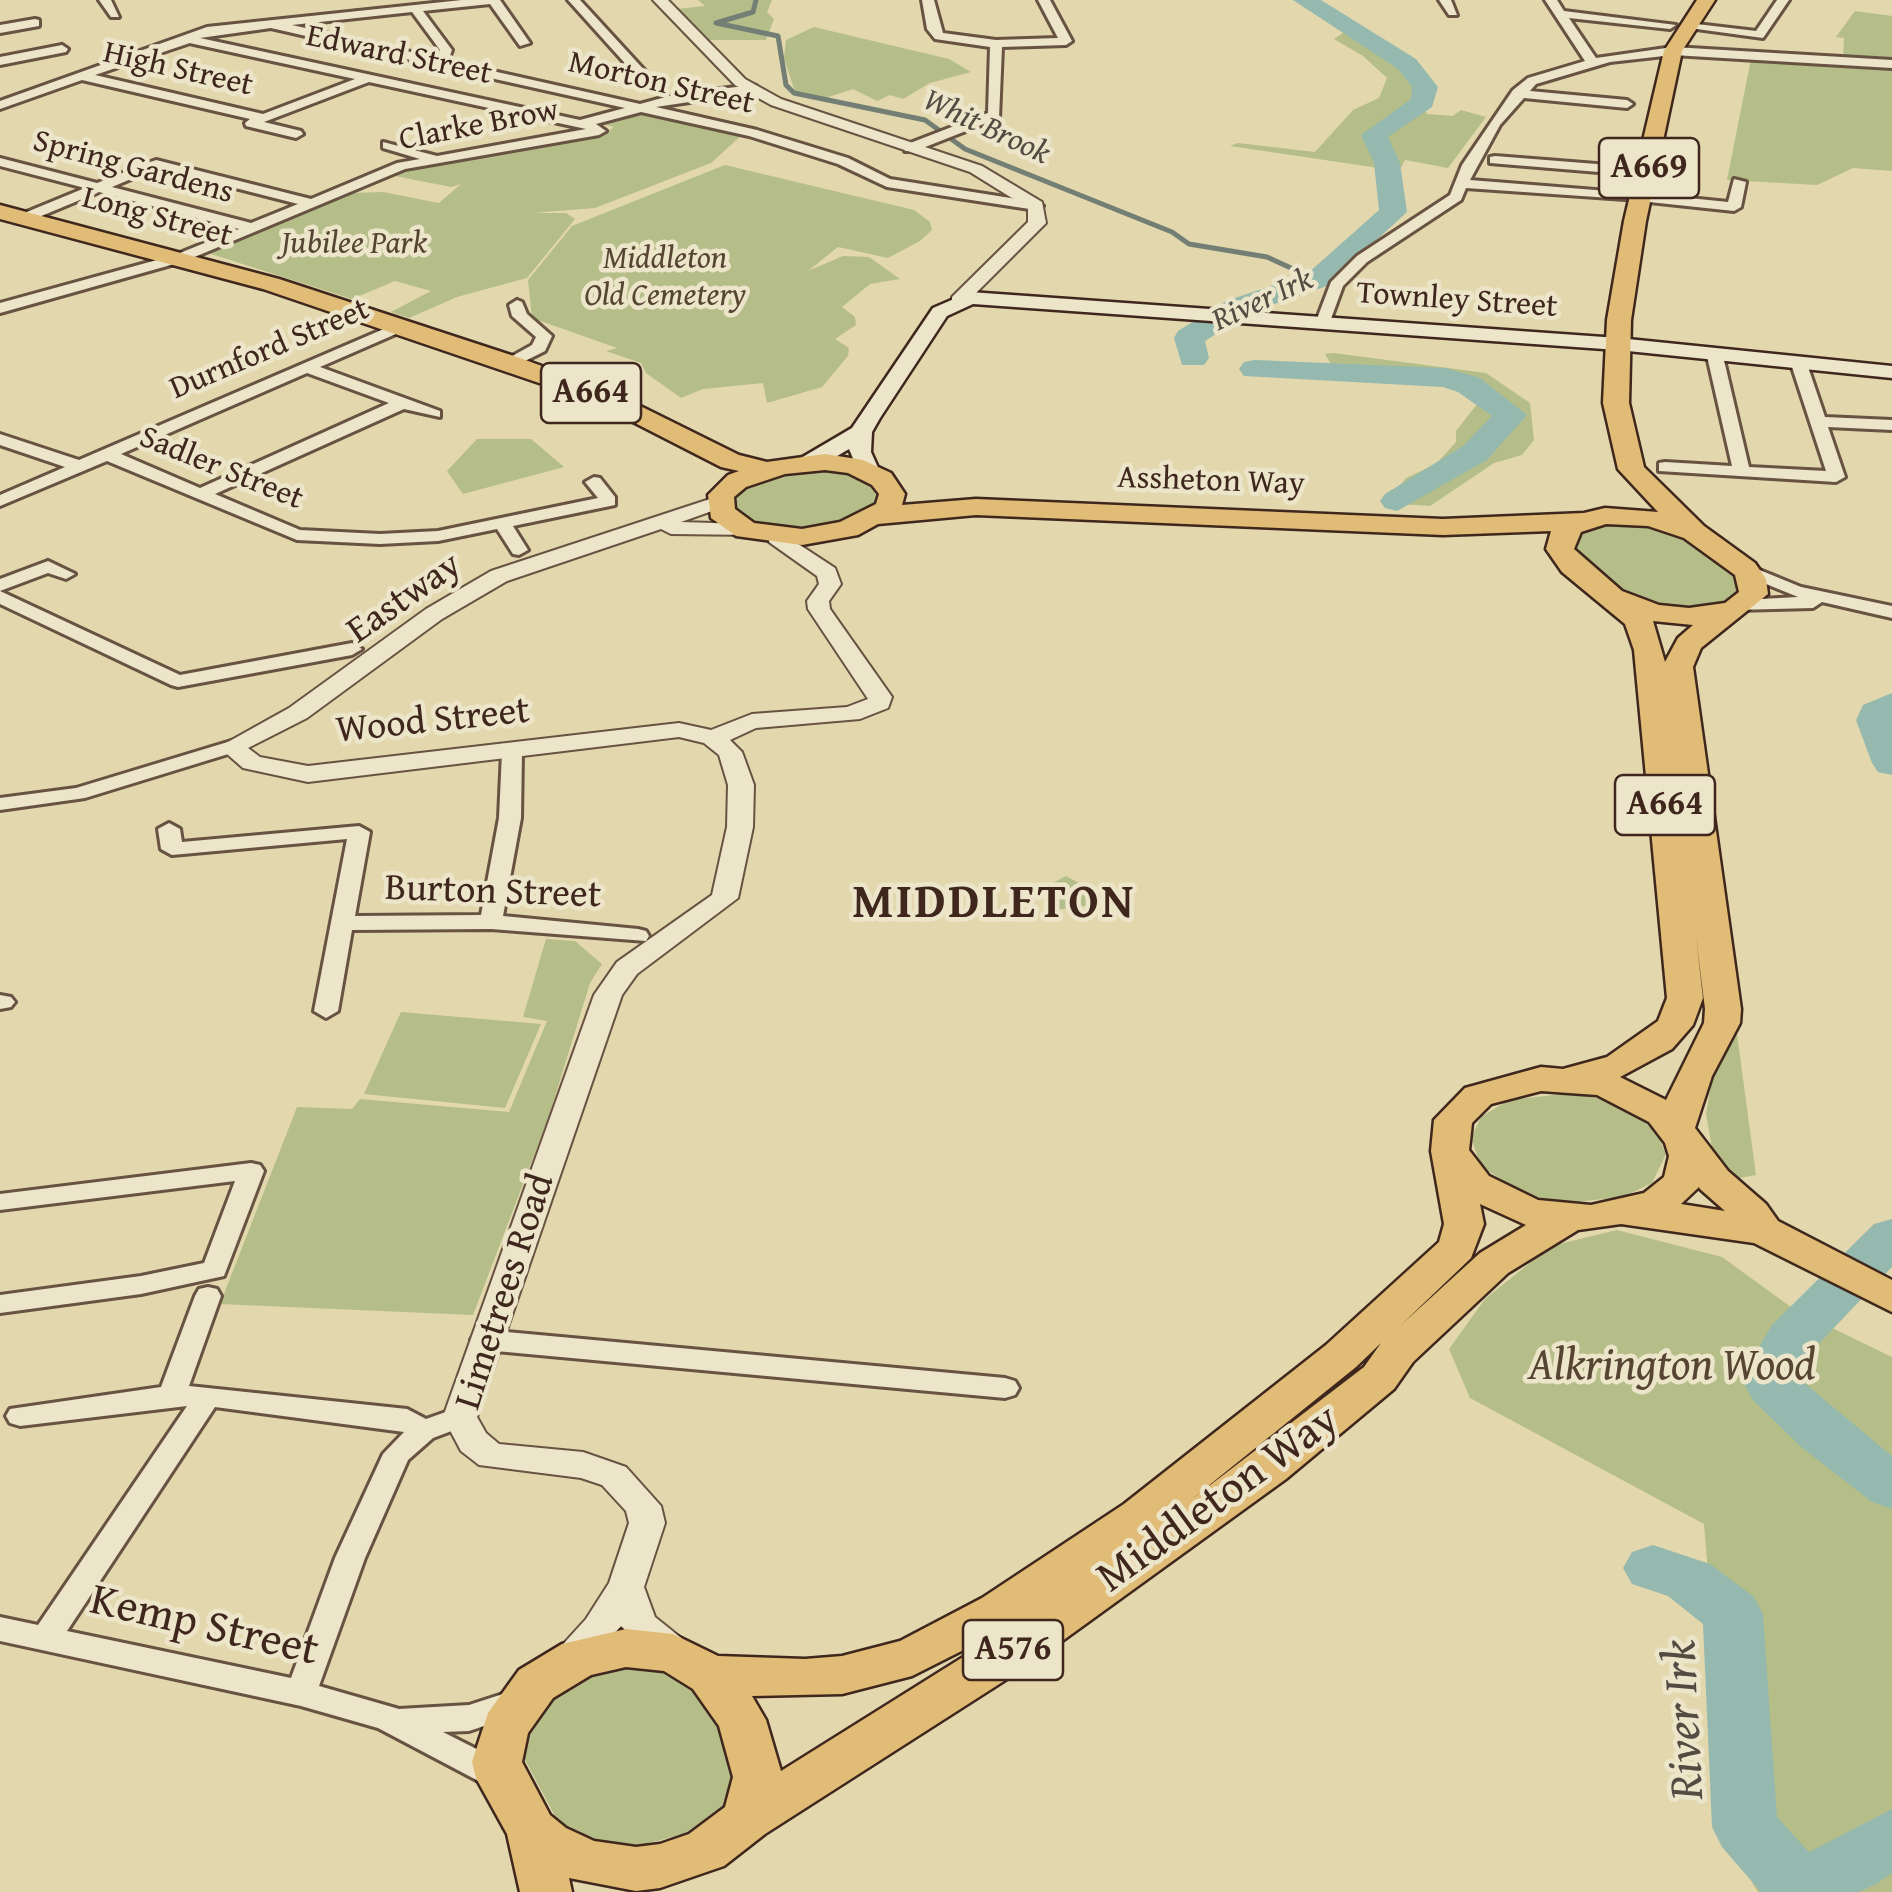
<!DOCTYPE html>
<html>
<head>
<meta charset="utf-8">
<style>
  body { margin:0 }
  canvas { display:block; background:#e2d7ad }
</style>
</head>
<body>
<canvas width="1892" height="1892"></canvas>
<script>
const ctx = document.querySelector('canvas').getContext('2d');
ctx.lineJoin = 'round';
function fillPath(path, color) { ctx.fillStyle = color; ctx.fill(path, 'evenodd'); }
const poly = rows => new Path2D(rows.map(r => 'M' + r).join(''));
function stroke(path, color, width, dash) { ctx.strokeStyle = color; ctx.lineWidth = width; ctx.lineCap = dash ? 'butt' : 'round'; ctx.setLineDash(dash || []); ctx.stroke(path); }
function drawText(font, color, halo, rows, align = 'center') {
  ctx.font = font + ' "Gentium Book Plus",serif'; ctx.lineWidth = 9; ctx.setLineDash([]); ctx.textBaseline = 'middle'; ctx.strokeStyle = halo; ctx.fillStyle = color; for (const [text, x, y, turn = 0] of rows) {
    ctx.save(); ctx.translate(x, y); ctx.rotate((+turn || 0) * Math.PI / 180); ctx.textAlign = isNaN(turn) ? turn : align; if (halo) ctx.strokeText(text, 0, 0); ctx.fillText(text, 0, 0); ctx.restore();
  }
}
fillPath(poly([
  [698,0,772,0,767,12,774,19,766,40,707,40,676,9,705,6],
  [1855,11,1892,16,1892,171,1853,168,1817,185,1727,180,1751,59,1843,59,1844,38,1836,37],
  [814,27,949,59,971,72,930,83,903,99,890,95,877,101,853,89,822,99,795,92,784,58,786,40],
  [1346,31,1416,68,1429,85,1423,107,1427,114,1453,116,1461,110,1486,117,1448,168,1405,160,1399,171,1230,146,1238,143,1315,152,1353,110,1379,98,1387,78,1363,56,1334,39],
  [652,109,743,134,711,163,595,208,532,213,566,213,575,219,527,278,457,297,409,318,391,312,431,291,395,281,352,299,205,252,355,193,383,192,439,203,461,184,451,187,390,175,404,168,602,136,614,127,598,123],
  [725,165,914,210,930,222,932,230,920,241,888,258,838,247,808,271,843,256,869,257,900,279,870,284,842,307,855,317,856,325,835,339,849,348,848,356,822,387,767,403,763,383,703,389,681,398,646,373,641,363,606,351,617,348,532,318,528,280,572,226],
  [1334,353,1486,373,1530,403,1534,440,1522,455,1494,463,1430,506,1386,503,1406,478,1436,464,1456,442,1456,431,1478,403,1467,389,1434,380,1338,376,1325,354],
  [477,439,531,439,564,467,463,494,447,471],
  [811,469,847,471,870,482,878,500,840,524,801,531,755,525,735,510,735,496,758,480],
  [1623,521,1673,530,1733,571,1740,591,1730,602,1710,609,1669,609,1622,594,1573,549,1582,530],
  [1066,876,1113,902,1048,911,1055,895,1049,885],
  [546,939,575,941,602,964,590,983,549,1116,473,1315,220,1304,297,1107,352,1109,360,1099,509,1112,547,1021,523,1017],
  [401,1012,541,1024,505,1108,364,1094],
  [1737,1034,1756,1175,1735,1179,1712,1148,1706,1114,1713,1073],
  [1572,1093,1618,1103,1656,1131,1666,1154,1652,1183,1623,1197,1565,1203,1523,1194,1481,1166,1471,1138,1481,1117,1509,1100],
  [1617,1230,1722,1257,1795,1310,1892,1357,1892,1892,1758,1892,1738,1859,1729,1825,1704,1524,1470,1398,1449,1349,1485,1299,1551,1246],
  [626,1668,661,1672,690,1689,718,1729,732,1778,724,1807,692,1832,637,1846,599,1841,567,1826,555,1816,524,1758,529,1731,554,1697,587,1676]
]), '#b5be88');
stroke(poly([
  [756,0,753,12,716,23,778,36,786,85,794,93,925,120,965,149,1172,232,1189,244,1267,257,1317,280]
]), '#737f74', 5);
fillPath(poly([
  [1293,0,1321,0,1416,59,1438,87,1432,107,1388,137,1400,163,1407,212,1327,286,1248,313,1205,341,1209,358,1204,365,1182,365,1174,338,1178,331,1226,301,1307,274,1379,210,1374,163,1361,135,1411,99,1412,87,1398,69,1293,0],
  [1255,360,1445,368,1480,378,1527,415,1487,460,1397,511,1385,508,1380,501,1385,494,1463,446,1492,416,1458,392,1443,387,1244,376,1239,369,1244,362,1255,360],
  [1892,693,1892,775,1878,772,1872,763,1856,720,1863,705,1892,693],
  [1892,1219,1892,1267,1810,1353,1802,1381,1892,1456,1892,1509,1872,1502,1800,1446,1753,1400,1745,1386,1753,1357,1772,1325,1874,1224,1892,1219],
  [1653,1545,1710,1564,1754,1597,1763,1614,1777,1817,1809,1852,1892,1809,1892,1873,1876,1884,1859,1892,1761,1892,1722,1847,1712,1827,1703,1624,1668,1596,1632,1584,1623,1568,1632,1552,1653,1545]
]), '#95b9ae');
const minor = poly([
  [99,0,111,0,119,17,111,17,99,0],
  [462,0,500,0,530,43,520,46,490,4,423,11,452,50,448,61,640,104,673,95,752,85,756,86,756,92,656,107,757,130,848,158,890,179,1036,202,1043,206,1036,210,887,187,838,164,749,136,641,112,596,124,606,131,599,135,405,169,185,261,0,313,0,303,175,255,239,229,99,192,27,222,17,222,17,216,85,188,0,166,0,158,97,183,156,160,311,199,397,163,420,159,383,148,383,142,437,156,586,129,369,82,264,122,301,131,303,134,296,138,246,126,245,123,250,119,82,80,0,109,0,101,207,27,462,0],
  [412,12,440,50,437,58,292,25,412,12],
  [271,28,441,67,625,108,580,120,200,38,271,28],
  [190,43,194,44,355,79,263,114,95,75,190,43],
  [157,168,298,204,251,223,112,187,157,168],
  [568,0,580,0,658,85,658,91,650,91,568,0],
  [922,0,934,0,943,33,996,40,1058,38,1038,0,1050,0,1072,41,1066,45,1002,47,999,118,915,151,905,151,905,145,988,113,990,47,935,39,927,29,922,0],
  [1439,0,1451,0,1457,15,1449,15,1439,0],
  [1545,0,1557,0,1564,11,1676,25,1670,29,1569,18,1596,58,1673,47,1892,60,1892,68,1673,55,1610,62,1536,84,1530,91,1627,100,1633,104,1627,108,1524,98,1500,125,1470,180,1620,192,1627,196,1625,199,1466,188,1461,200,1367,262,1343,286,1328,327,1318,327,1315,324,1331,282,1357,256,1450,195,1462,165,1513,90,1528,78,1585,61,1545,0],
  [1777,0,1789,0,1763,38,1682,27,1688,23,1756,31,1777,0],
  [35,19,39,20,39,26,0,33,0,25,35,19],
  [62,45,68,49,66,52,0,65,0,57,62,45],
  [1495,156,1647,168,1654,172,1647,176,1490,163,1490,157,1495,156],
  [1734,179,1746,182,1741,207,1734,211,1640,201,1633,197,1640,193,1728,202,1734,179],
  [517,300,522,302,527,314,552,336,545,351,511,368,505,366,505,360,532,345,536,337,512,316,509,305,517,300],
  [400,322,405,324,405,330,320,367,440,411,440,417,404,409,215,494,300,530,380,534,438,531,598,498,585,482,594,477,600,478,615,497,615,505,513,526,528,550,519,555,513,554,497,529,438,541,380,544,297,540,107,461,0,506,0,495,65,467,0,445,0,434,79,460,400,322],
  [307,373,389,403,200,488,121,454,307,373],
  [1715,351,1723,356,1749,467,1826,471,1791,364,1793,361,1807,364,1825,417,1892,420,1892,430,1828,427,1845,477,1836,482,1659,471,1659,463,1665,462,1732,466,1707,356,1715,351],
  [48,561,75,574,66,579,48,573,0,591,180,675,352,643,362,649,352,655,178,687,171,685,0,604,0,579,48,561],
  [1745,564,1801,587,1892,606,1892,618,1822,602,1813,608,1735,610,1735,602,1742,600,1798,597,1739,573,1739,565,1745,564],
  [231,741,241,747,238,751,85,798,0,810,0,798,76,788,231,741],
  [512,746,522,752,521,818,503,916,638,929,646,931,649,936,646,941,491,929,352,930,338,1011,326,1018,314,1011,347,839,172,855,161,849,158,829,169,823,180,829,182,842,359,826,370,832,355,916,481,915,499,818,502,752,512,746],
  [0,995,11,997,15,1002,11,1007,0,1009,0,995],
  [251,1163,260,1165,264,1171,224,1276,141,1294,0,1313,0,1295,141,1276,204,1263,235,1181,0,1210,0,1194,251,1163],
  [208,1287,217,1289,221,1296,189,1386,407,1409,426,1419,460,1407,470,1410,474,1417,470,1424,433,1438,408,1460,365,1558,319,1686,399,1709,469,1705,515,1690,526,1694,531,1703,526,1712,469,1731,443,1732,510,1766,515,1776,510,1786,499,1789,488,1786,378,1728,301,1706,0,1641,0,1617,38,1625,187,1406,20,1426,10,1423,6,1416,10,1409,161,1387,195,1296,199,1289,208,1287],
  [215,1407,404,1432,383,1454,335,1558,291,1678,67,1631,215,1407],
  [485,1330,1005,1378,1015,1381,1019,1388,1015,1395,1005,1398,485,1350,475,1347,471,1340,475,1333,485,1330]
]);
const tertiary = poly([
  [653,0,668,0,745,79,781,99,982,166,1042,202,1046,223,964,305,952,305,952,297,1028,222,1028,208,970,172,771,105,735,85,653,0],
  [719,496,730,502,726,506,681,522,746,524,757,530,754,535,671,534,661,529,507,581,442,619,307,718,248,748,260,757,308,766,679,723,711,730,752,714,847,707,868,699,808,609,807,601,819,584,817,576,769,542,769,532,777,530,835,568,841,584,829,601,830,609,892,697,888,708,860,719,756,728,730,740,742,752,754,785,753,827,738,898,637,974,622,995,477,1417,486,1433,499,1444,583,1452,626,1467,661,1506,665,1523,644,1587,655,1617,685,1641,691,1652,685,1663,672,1667,659,1663,621,1626,578,1674,565,1678,552,1674,546,1663,586,1619,609,1583,629,1523,626,1511,602,1485,581,1478,479,1465,461,1451,443,1417,594,995,617,962,712,895,727,827,728,785,719,755,704,743,679,737,308,782,243,768,219,747,289,708,426,609,491,571,719,496]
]);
const secondary = poly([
  [970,292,1618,338,1892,366,1892,378,1618,350,973,304,947,316,880,418,872,432,871,452,879,470,876,475,860,475,849,449,817,468,801,468,801,458,852,428,933,308,970,292]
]);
const primary = poly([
  [1697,0,1715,0,1682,51,1646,221,1631,320,1629,403,1644,467,1704,526,1755,563,1766,579,1768,594,1701,648,1693,667,1741,1009,1740,1023,1712,1076,1695,1128,1728,1171,1766,1204,1778,1221,1892,1280,1892,1312,1754,1243,1621,1224,1578,1230,1508,1273,1413,1362,1394,1389,1286,1479,1029,1665,765,1834,724,1866,660,1888,636,1891,569,1878,572,1892,520,1892,507,1834,476,1778,472,1762,488,1713,519,1670,562,1644,626,1629,673,1634,718,1656,805,1659,842,1656,900,1641,982,1598,1124,1504,1326,1345,1439,1242,1444,1224,1431,1151,1434,1120,1465,1088,1541,1067,1563,1069,1607,1057,1658,1021,1667,998,1634,650,1625,624,1562,572,1546,549,1551,531,1443,535,976,515,878,524,858,535,802,545,736,536,711,518,708,495,728,475,739,471,721,467,592,401,263,289,0,219,0,205,279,279,520,358,610,391,739,455,767,462,825,454,863,460,891,473,905,494,902,505,976,499,1443,519,1584,513,1605,508,1658,512,1618,469,1603,403,1607,320,1624,221,1664,51,1697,0],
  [825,470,848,473,872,485,879,494,876,504,840,522,802,529,754,523,735,509,734,497,746,487,785,474,825,470],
  [1606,524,1648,526,1684,538,1735,575,1739,592,1725,603,1689,608,1659,605,1622,591,1574,549,1581,532,1606,524],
  [1653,621,1693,625,1678,638,1665,662,1653,621],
  [1696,937,1705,1009,1704,1023,1666,1100,1620,1077,1672,1049,1693,1025,1703,998,1696,937],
  [1541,1091,1597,1095,1649,1122,1665,1143,1669,1156,1664,1177,1644,1193,1591,1205,1538,1200,1489,1176,1469,1150,1472,1123,1491,1104,1541,1091],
  [1699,1187,1700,1189,1725,1211,1681,1204,1699,1187],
  [1480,1204,1526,1225,1480,1253,1401,1325,1471,1258,1484,1224,1480,1204],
  [1381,1343,1364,1367,1192,1499,1356,1367,1381,1343],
  [1009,1627,995,1637,781,1771,766,1720,752,1696,842,1694,912,1676,1009,1627],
  [626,1667,664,1671,693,1689,719,1726,733,1777,725,1807,689,1834,660,1844,636,1847,594,1841,566,1828,550,1815,522,1762,528,1733,553,1698,591,1675,626,1667]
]);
stroke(minor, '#685342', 6);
stroke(tertiary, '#685342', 4);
stroke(secondary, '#3f271e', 5);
stroke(primary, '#3f271e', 5);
fillPath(minor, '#ece5ca');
fillPath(tertiary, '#ece5ca');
fillPath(secondary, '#ece5ca');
fillPath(primary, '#e1bc76');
drawText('32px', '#3f271e', '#ece5ca', [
  ["Edward Street",399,56,12],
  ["High Street",178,70,13],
  ["Morton Street",661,84,13],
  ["Clarke Brow",479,126,-11],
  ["Spring Gardens",133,168,15],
  ["Long Street",157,218,15],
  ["Townley Street",1457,301,4],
  ["Durnford Street",270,350,-23],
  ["Sadler Street",221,469,22],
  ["Assheton Way",1211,482,2]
]);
drawText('italic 32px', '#544c42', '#ece5ca', [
  ["Whit Brook",986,128,25],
  ["River Irk",1263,301,-25]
]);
drawText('italic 32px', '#574533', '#ece5ca', [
  ["Jubilee Park",354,245],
  ["Middleton",665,260],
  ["Old Cemetery",665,297]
]);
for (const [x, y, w] of [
  [1649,168,100],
  [591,393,100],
  [1665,805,100],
  [1013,1650,100]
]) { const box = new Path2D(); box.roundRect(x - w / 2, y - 30, w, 60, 8); ctx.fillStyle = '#ece5ca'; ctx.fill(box); stroke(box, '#3f271e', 2.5); }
drawText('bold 35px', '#3f271e', null, [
  ["A669",1649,168],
  ["A664",591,393],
  ["A664",1665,805],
  ["A576",1013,1650]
]);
drawText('38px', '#3f271e', '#ece5ca', [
  ["Eastway",405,599,-35],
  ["Wood Street",433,722,-6],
  ["Burton Street",493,893,2],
  ["Limetrees Road",506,1292,-72]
]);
drawText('italic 45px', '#574533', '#ece5ca', [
  ["Alkrington Wood",1672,1368]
]);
drawText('45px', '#3f271e', '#ece5ca', [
  ["Middleton Way",1219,1500,-36],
  ["Kemp Street",204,1627,13]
]);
ctx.letterSpacing = '2.5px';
drawText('bold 48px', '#3f271e', '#ece5ca', [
  ["MIDDLETON",994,905]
]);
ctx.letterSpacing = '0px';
drawText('italic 48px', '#544c42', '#ece5ca', [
  ["River Irk",1686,1720,-93]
]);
</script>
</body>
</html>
